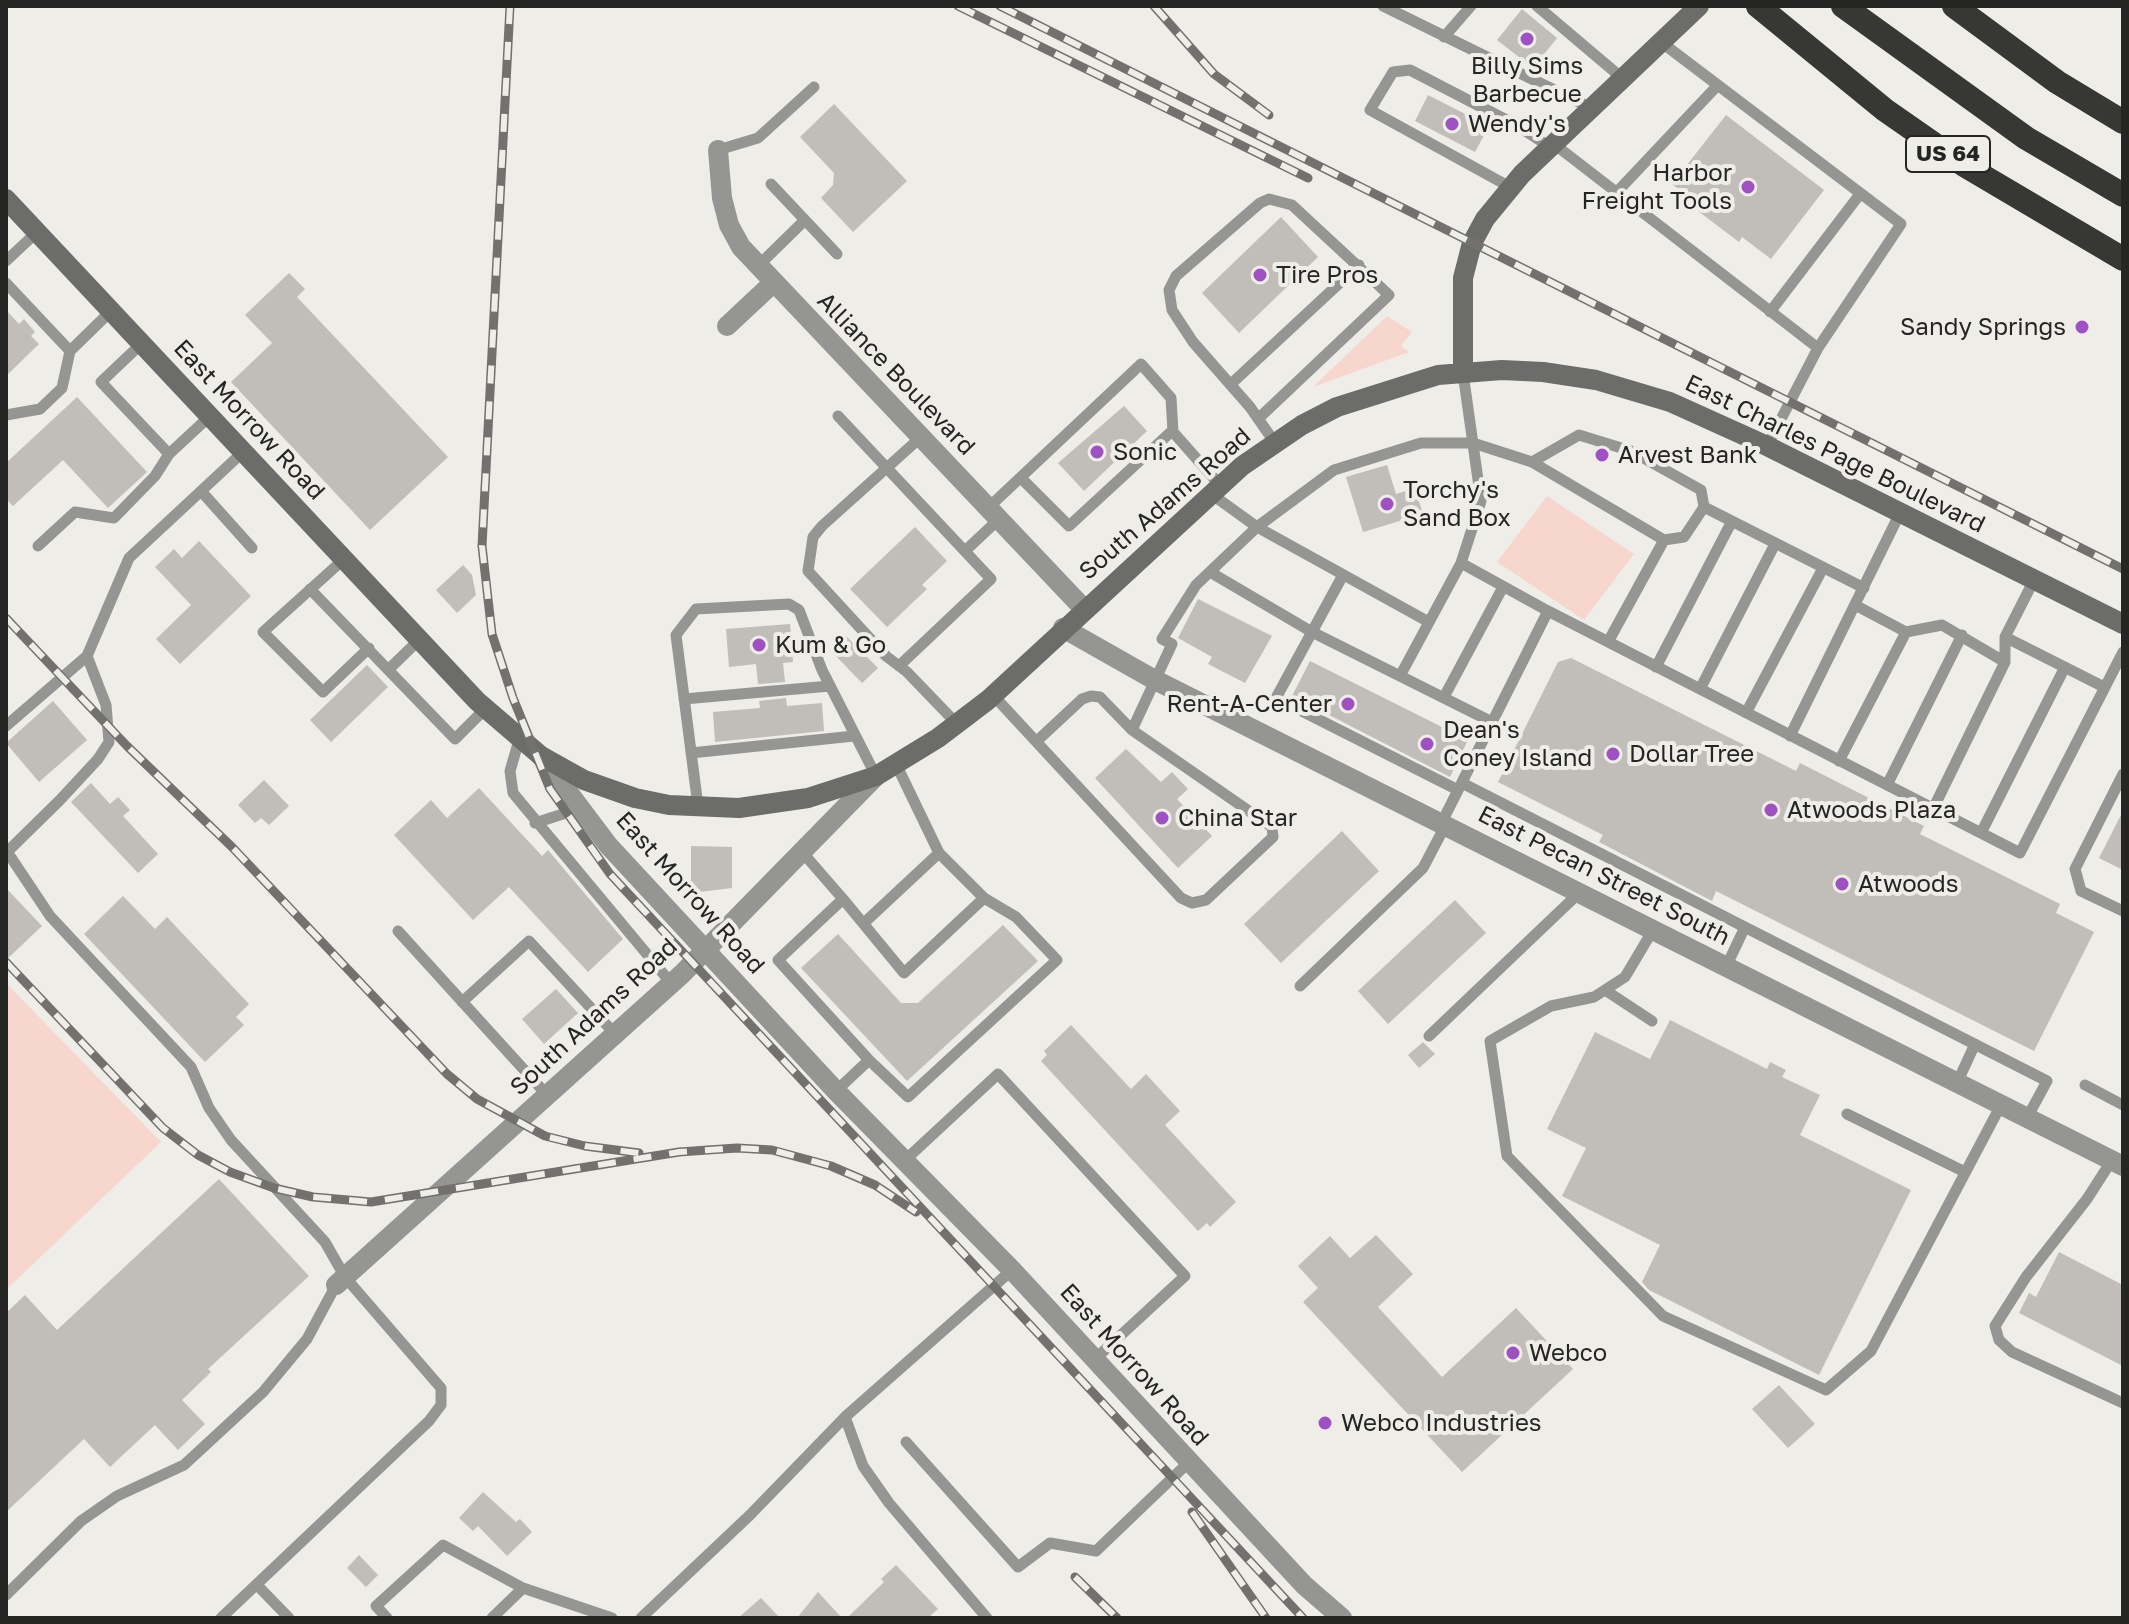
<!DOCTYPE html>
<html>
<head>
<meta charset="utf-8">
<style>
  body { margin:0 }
  #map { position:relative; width:2129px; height:1624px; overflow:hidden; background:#eeede8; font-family:"Golos Text",sans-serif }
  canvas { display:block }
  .frame { position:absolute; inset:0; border:8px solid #252523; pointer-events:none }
</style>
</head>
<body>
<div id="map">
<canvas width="2129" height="1624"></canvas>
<div class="frame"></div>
</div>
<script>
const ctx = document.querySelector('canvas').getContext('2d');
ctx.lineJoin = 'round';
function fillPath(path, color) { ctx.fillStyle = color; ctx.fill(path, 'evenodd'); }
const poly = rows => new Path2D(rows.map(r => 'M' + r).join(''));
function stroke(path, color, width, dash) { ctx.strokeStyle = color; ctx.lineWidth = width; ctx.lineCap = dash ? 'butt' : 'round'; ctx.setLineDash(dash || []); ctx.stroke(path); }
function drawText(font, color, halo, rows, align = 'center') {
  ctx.font = font + ' "Golos Text",sans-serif'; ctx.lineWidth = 8; ctx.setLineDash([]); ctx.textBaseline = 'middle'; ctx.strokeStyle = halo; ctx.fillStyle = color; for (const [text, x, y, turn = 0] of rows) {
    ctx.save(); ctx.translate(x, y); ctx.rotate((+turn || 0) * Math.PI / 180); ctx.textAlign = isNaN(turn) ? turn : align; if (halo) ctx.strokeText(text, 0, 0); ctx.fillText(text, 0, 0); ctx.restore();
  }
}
fillPath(poly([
  [1387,316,1412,332,1401,346,1409,352,1313,387],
  [1547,496,1634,554,1584,620,1497,562],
  [6,983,161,1142,6,1290]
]), '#f7d7cd');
fillPath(poly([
  [1522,9,1557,38,1533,68,1497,40],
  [1428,95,1489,126,1475,152,1415,121],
  [834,104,907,181,853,232,821,198,833,185,834,173,800,137],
  [1726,115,1824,190,1771,259,1742,237,1739,242,1698,211,1702,207,1672,184],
  [1281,217,1318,257,1239,333,1202,293],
  [289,273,305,289,297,297,448,457,370,530,231,382,272,343,245,315],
  [6,310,19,324,24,319,35,332,31,336,39,344,6,376],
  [77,397,147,472,108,508,63,460,13,506,6,499,6,463],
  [1124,406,1147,431,1084,491,1058,463],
  [1387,465,1396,494,1415,488,1423,514,1363,532,1346,477],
  [915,527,947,561,922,585,927,589,887,627,850,589],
  [199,541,251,596,180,664,156,639,191,605,155,567,174,549,182,558],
  [463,565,472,575,476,595,457,613,436,590],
  [1198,599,1272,636,1245,683,1208,664,1212,657,1178,638],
  [790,624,793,662,783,663,785,682,758,684,756,664,729,667,726,629],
  [845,635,878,668,862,683,830,650],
  [1571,658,1796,771,1800,763,1924,826,1920,834,2060,904,2056,913,2094,932,2034,1051,1716,891,1712,901,1599,842,1603,835,1498,782,1558,662],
  [1310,661,1468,740,1450,777,1292,696],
  [367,665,388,687,331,742,310,720],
  [786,698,787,706,822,703,824,731,715,742,713,712,760,708,759,701],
  [53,701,87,740,39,782,6,743],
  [1126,749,1161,782,1172,772,1188,789,1177,799,1212,836,1178,868,1095,778],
  [264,780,289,806,269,825,261,818,255,823,238,805],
  [91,783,110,804,118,797,130,810,123,816,158,854,138,873,71,802],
  [479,788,542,856,548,850,623,939,588,972,509,887,473,920,394,835,431,800,447,818],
  [2123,811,2123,870,2099,858],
  [1342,831,1379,871,1281,963,1244,924],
  [691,846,732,847,732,888,691,893],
  [6,888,42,926,6,960],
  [123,896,155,929,167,917,249,1004,236,1017,244,1025,205,1062,84,934],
  [1455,900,1486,933,1388,1024,1358,991],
  [1003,925,1038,961,907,1081,801,968,838,934,901,1003,918,1003],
  [556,989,578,1013,544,1044,522,1019],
  [1670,1020,1767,1069,1770,1062,1786,1070,1782,1077,1820,1095,1800,1135,1911,1190,1819,1375,1649,1290,1642,1282,1660,1245,1562,1196,1586,1148,1547,1129,1595,1032,1650,1059],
  [1071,1025,1131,1089,1146,1074,1180,1111,1165,1125,1236,1202,1210,1227,1207,1223,1198,1231,1041,1061,1047,1055,1044,1051],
  [1423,1042,1435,1054,1419,1068,1408,1055],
  [219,1179,309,1276,208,1369,211,1372,182,1400,205,1424,178,1450,155,1425,110,1467,84,1439,6,1512,6,1313,25,1295,57,1330],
  [1376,1235,1413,1274,1378,1307,1442,1377,1516,1308,1573,1369,1462,1472,1303,1302,1318,1288,1298,1266,1330,1236,1350,1258],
  [2059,1252,2123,1285,2123,1366,2019,1313,2029,1293,2036,1297],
  [1779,1385,1815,1424,1788,1448,1752,1409],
  [483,1492,516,1522,520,1519,532,1532,507,1556,478,1526,473,1531,459,1518],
  [359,1555,378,1575,366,1587,347,1568],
  [896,1565,938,1609,928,1618,847,1618,884,1582,881,1579],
  [818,1592,842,1618,797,1618],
  [761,1598,780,1618,738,1618]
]), '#c1bdb9');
stroke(poly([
  [1383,6,1591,108],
  [1537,6,1622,78],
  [1444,37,1471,6],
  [1554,144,1818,348,1901,224,1661,42],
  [718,150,758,138,814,87],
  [771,184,837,254],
  [1510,187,1370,110,1393,72,1410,70,1516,125,1550,147],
  [1616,193,1716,87],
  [6,261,37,232],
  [758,266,805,220],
  [6,283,70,351],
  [1770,312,1860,194],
  [141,344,101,382,169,454,210,416],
  [1231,384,1359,265],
  [6,415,40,409,62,388,70,351,111,311],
  [838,416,991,579,899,666],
  [1259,418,1389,295,1292,205,1269,199,1260,203,1176,276,1169,290,1172,310,1193,342,1250,407,1275,443],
  [921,437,822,526,813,537,808,571,886,656,907,672,958,725],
  [1767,446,1818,348],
  [1532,462,1579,435,1631,451,1701,490,1704,507],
  [1021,478,1069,526,1173,430],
  [201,491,252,548],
  [1210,493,1257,527,1427,621],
  [988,508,1141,364,1171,398,1173,432,1219,484],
  [1664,540,1684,537,1704,507,1864,588],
  [38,546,75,512,114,518,155,476,169,454],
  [965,551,999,519],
  [344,559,263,632,323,692,369,648],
  [1210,572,1312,632,1492,722],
  [1343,575,1276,698,1458,790],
  [310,589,455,739,485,709],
  [1855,605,1906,632,1942,625,2005,662],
  [1548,611,2020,853,2123,652],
  [2005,637,2104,687],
  [1656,667,1731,523],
  [389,669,419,640],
  [1400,676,1461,563,1481,501,1463,373],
  [1700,689,1775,544],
  [993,695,1181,898,1192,903,1206,900,1273,837,1272,827,1132,730,1172,644,1162,639,1196,585,1257,527,1334,470,1421,443,1473,443,1532,462,1664,540,1608,642],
  [1444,697,1503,587],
  [684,699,830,686],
  [1746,713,1823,568],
  [6,726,87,656,129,558,243,452],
  [1790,736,1900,513],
  [519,740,510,771,513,793,671,983],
  [1038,740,1082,699,1091,696,1100,697,1132,730],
  [691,753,854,736],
  [1839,761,1906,632],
  [2123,774,2075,869,2081,891,2123,911],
  [1462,783,2047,1081,2027,1118],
  [1887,785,1962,635],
  [698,806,676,635,696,609,789,604,799,610,822,670,876,776],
  [1933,809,2005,662,2005,637,2034,580],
  [535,823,566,813,577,804],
  [1441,824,1548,611,1461,563],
  [1981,833,2065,667],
  [6,850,50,916,191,1067,209,1108,231,1140,325,1242,345,1277,441,1388,441,1405,429,1421,221,1618],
  [7,852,60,800,98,759,109,742,106,705,87,656],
  [803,853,843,899,778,960,869,1060,836,1091],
  [843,899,904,973,984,898,939,853,896,764],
  [864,923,939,853],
  [1653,930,1625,977,1594,997,1551,1006,1490,1041,1507,1156,1663,1316,1826,1390,1871,1351,2001,1105],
  [398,931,547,1095],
  [1726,967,1745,927],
  [1300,986,1423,868,1445,826],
  [1605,990,1652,1021],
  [462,1002,529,941,615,1034],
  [1429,1036,1579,893],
  [869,1060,908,1097,1057,960,1016,917,984,898],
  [1957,1083,1975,1044],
  [2085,1085,2123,1105],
  [1847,1114,1965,1172],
  [2112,1160,2087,1199,2026,1277,1995,1326,1999,1340,2012,1352,2123,1403],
  [903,1162,998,1074,1185,1276,1095,1359],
  [845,1417,863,1466,889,1503,987,1618],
  [906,1442,1018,1567,1050,1543,1096,1551,1188,1463],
  [257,1585,289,1618],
  [6,1595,81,1521,117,1496,184,1465,263,1392,307,1339,336,1285],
  [387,1618,376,1606,443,1545,523,1588],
  [492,1618,523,1588,612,1618],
  [641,1618,750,1515,845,1417,1012,1270]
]), '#959694', 11);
stroke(poly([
  [718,150,722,198,729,225,741,247,1084,609],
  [727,326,773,283],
  [1063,628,1153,679,2123,1166],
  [541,756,608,845,836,1091,1012,1270,1304,1585,1342,1618],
  [336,1285,682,974,876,776]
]), '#959694', 20);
stroke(poly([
  [6,199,477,701,541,756,584,780,635,798,669,805,739,808,808,798,876,776,938,738,988,700,1242,466,1302,425,1337,407,1438,375,1502,370,1543,372,1596,380,1670,402,1763,444,2123,624],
  [1463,373,1463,278,1472,243,1485,219,1522,174,1699,6]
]), '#6c6d6a', 20);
stroke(poly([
  [1758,6,1885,110,1964,165,2123,259],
  [1843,6,2026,138,2123,195],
  [1954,6,2057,82,2123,122]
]), '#373834', 24);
const rail = poly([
  [510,6,482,546,492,634,513,698,550,789,610,874,1303,1618],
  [958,6,1308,178],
  [1000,6,2123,569],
  [1154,6,1214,74,1269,115],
  [6,618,127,746,232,847,447,1074,477,1099,545,1136,585,1146,639,1153],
  [6,962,163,1128,198,1155,230,1172,274,1188,313,1197,371,1202,679,1152,737,1148,772,1150,831,1166,875,1185,916,1212],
  [1192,1512,1266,1618],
  [1075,1577,1117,1618]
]);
stroke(rail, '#72716e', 9);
stroke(rail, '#eeede8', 6, [18]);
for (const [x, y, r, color] of [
  [1527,39,8,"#9f51c2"],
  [1452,124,8,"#9f51c2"],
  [1748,187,8,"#9f51c2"],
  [1260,275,8,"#9f51c2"],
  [2082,327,8,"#9f51c2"],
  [1097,452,8,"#9f51c2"],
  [1602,455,8,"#9f51c2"],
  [1387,504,8,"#9f51c2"],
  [759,645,8,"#9f51c2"],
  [1348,704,8,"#9f51c2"],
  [1427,744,8,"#9f51c2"],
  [1613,754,8,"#9f51c2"],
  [1771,810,8,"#9f51c2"],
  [1162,818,8,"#9f51c2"],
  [1842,884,8,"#9f51c2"],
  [1513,1353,8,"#9f51c2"],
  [1325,1423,8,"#9f51c2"]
]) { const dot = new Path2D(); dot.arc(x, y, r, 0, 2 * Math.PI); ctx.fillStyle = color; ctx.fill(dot); stroke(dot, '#eeede8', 3); }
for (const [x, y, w] of [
  [1948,154,84]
]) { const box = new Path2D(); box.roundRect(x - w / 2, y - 18, w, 36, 6); ctx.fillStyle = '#eeede8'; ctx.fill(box); stroke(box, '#252523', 2); }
drawText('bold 22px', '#252523', null, [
  ["US 64",1948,154]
]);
drawText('24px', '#252523', '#eeede8', [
  ["Billy Sims",1527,66,"center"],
  ["Barbecue",1527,94,"center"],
  ["Wendy's",1468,124],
  ["Harbor",1732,173,"right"],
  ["Freight Tools",1732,201,"right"],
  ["Tire Pros",1276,275],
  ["Sandy Springs",2066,327,"right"],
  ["Sonic",1113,452],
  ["Arvest Bank",1618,455],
  ["Torchy's",1403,490],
  ["Sand Box",1403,518],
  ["Kum & Go",775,645],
  ["Rent-A-Center",1332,704,"right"],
  ["Dean's",1443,730],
  ["Coney Island",1443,758],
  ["Dollar Tree",1629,754],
  ["Atwoods Plaza",1787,810],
  ["China Star",1178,818],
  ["Atwoods",1858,884],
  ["Webco",1529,1353],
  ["Webco Industries",1341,1423]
], 'left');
drawText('24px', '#252523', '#eeede8', [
  ["Alliance Boulevard",896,374,46],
  ["East Morrow Road",249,420,47],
  ["East Charles Page Boulevard",1835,454,26],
  ["South Adams Road",1165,504,-41],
  ["East Pecan Street South",1604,876,27],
  ["East Morrow Road",690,893,48],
  ["South Adams Road",594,1017,-43],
  ["East Morrow Road",1134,1365,48]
]);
</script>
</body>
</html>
